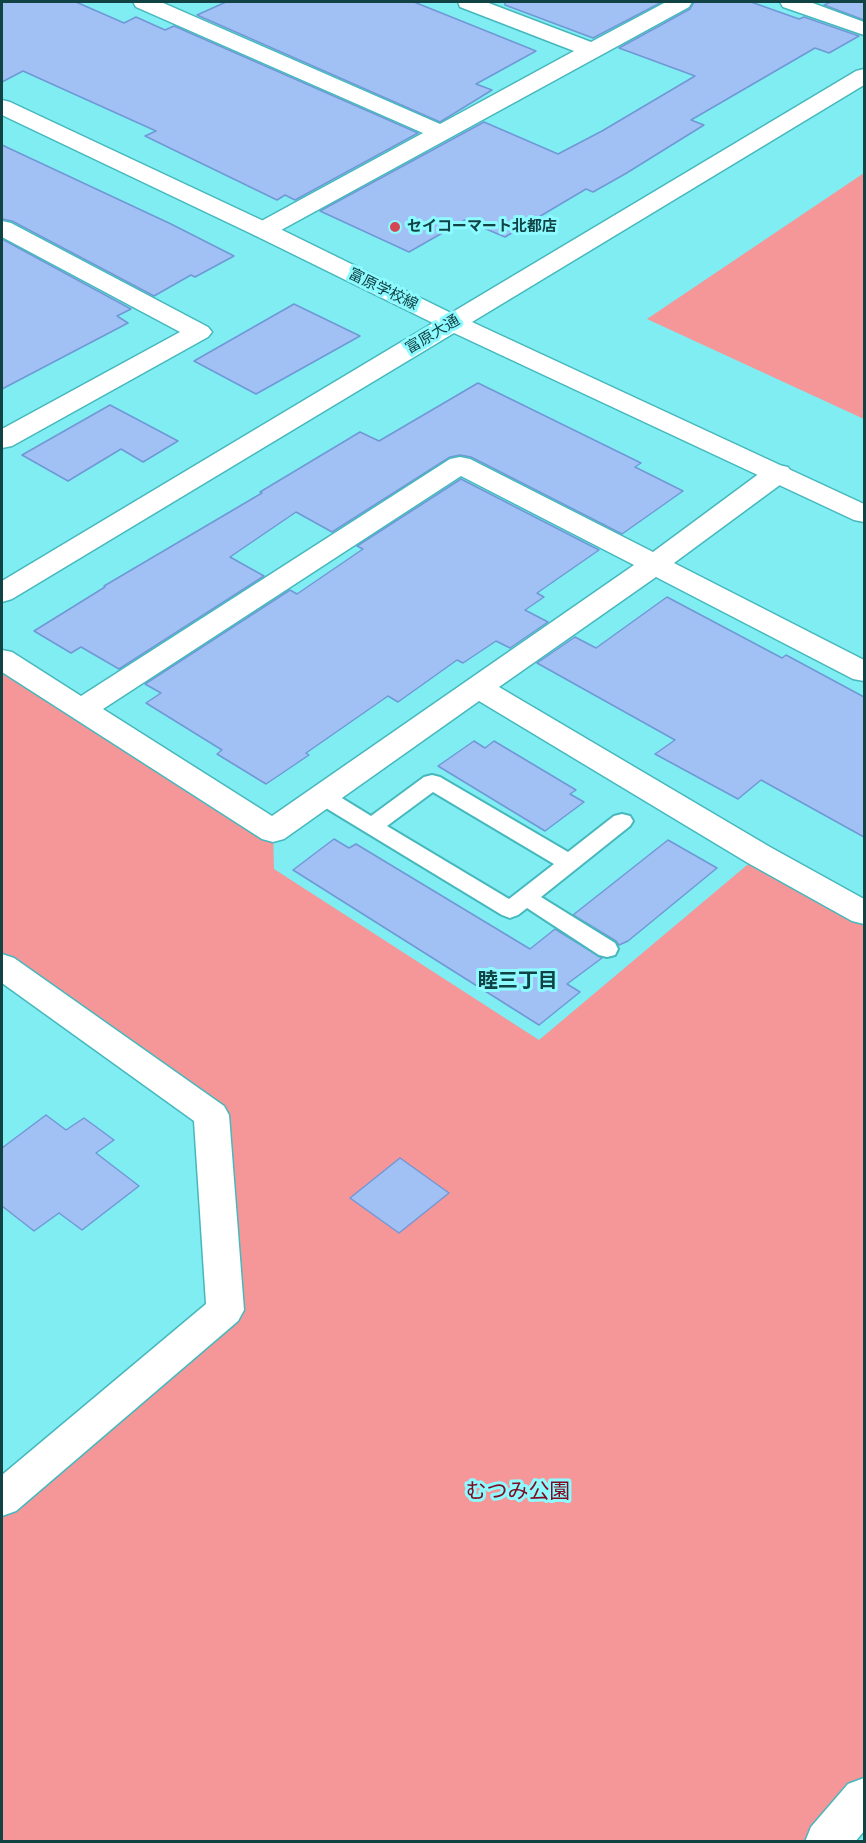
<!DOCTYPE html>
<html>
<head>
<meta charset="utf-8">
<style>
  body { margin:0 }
  #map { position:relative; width:866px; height:1843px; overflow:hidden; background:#7fedf2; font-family:"DejaVu Sans",sans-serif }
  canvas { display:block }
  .frame { position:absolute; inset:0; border:3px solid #114244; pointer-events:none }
</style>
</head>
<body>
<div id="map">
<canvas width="866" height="1843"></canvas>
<div class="frame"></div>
</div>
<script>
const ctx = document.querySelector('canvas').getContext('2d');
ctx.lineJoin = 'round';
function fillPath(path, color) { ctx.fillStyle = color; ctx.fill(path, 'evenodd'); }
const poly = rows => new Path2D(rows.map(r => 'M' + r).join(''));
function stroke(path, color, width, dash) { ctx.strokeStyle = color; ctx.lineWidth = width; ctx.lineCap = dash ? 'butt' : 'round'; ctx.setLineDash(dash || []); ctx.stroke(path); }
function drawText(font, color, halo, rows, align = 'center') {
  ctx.font = font + ' "DejaVu Sans","Noto Sans JP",sans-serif'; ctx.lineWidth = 6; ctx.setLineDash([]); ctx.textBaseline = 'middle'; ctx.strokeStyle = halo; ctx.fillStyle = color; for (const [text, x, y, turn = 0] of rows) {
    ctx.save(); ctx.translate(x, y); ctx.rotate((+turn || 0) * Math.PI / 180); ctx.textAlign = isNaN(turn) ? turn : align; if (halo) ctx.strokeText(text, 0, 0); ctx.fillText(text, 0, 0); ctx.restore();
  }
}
fillPath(poly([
  [864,173,864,419,647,319],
  [2,659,273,831,274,869,539,1040,759,855,864,913,864,1798,827,1841,2,1841,2,1499,225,1309,211,1115,2,966]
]), '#f59698');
const building = poly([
  [2,2,76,2,124,23,136,17,165,30,174,26,418,133,295,200,285,195,277,200,145,136,156,131,23,71,2,82,2,2],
  [226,2,414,2,536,51,476,84,492,90,440,122,197,15,226,2],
  [505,2,662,2,593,38,505,5,505,2],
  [694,2,751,2,799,19,804,17,859,36,829,53,815,48,691,120,704,125,625,174,593,192,586,189,505,237,465,220,409,252,320,211,484,122,558,154,602,131,695,76,619,48,690,9,694,2],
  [831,2,864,2,864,20,824,5,831,2],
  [2,145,171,224,234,256,195,277,191,275,154,296,12,221,2,219,2,145],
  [2,239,131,309,117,316,128,323,2,389,2,239],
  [294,304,360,336,256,394,194,361,294,304],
  [478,383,641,463,635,467,683,491,622,534,471,457,460,455,450,457,332,532,296,512,230,557,264,576,119,669,81,647,71,653,34,631,105,587,104,586,262,493,260,492,360,432,379,441,478,383],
  [110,405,178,441,143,462,121,449,68,481,22,455,110,405],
  [461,479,599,550,537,593,544,597,525,610,548,622,510,648,496,641,463,663,457,660,398,702,388,696,306,753,309,755,266,784,217,754,222,750,146,703,161,693,145,684,290,590,297,594,363,549,357,546,461,479],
  [667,597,782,658,786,655,864,697,864,837,761,780,738,799,655,754,675,740,537,663,575,637,596,648,667,597],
  [474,741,485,748,494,741,576,790,570,794,584,802,545,831,438,766,474,741],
  [334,839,349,848,356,844,530,949,555,929,602,958,567,984,580,992,539,1025,293,870,334,839],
  [668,840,717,868,628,941,619,945,616,941,573,915,668,840],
  [46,1115,66,1130,84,1118,114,1140,96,1153,139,1186,82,1230,59,1213,34,1231,2,1206,2,1148,46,1115],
  [400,1158,449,1193,399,1233,350,1198,400,1158]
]);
fillPath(building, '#a1c1f5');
stroke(building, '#7198d6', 1.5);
const service = poly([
  [432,775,440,777,568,852,614,816,622,814,630,816,633,821,630,826,541,897,615,943,618,949,615,955,607,957,599,955,527,908,518,915,510,918,502,915,316,802,313,797,316,792,324,790,332,792,371,816,424,777,432,775],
  [433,792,554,864,509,899,387,826,433,792]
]);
const minor = poly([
  [133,2,161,2,440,124,574,51,460,7,458,2,486,2,591,42,666,2,692,2,689,7,272,235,263,237,254,235,251,230,254,225,423,133,136,7,133,2],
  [780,2,810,2,864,22,864,35,783,7,780,2],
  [2,221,11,223,208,327,212,332,208,337,12,446,2,448,2,429,180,332,2,237,2,221],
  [460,457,470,459,653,552,768,467,778,465,788,467,792,473,788,479,674,563,864,660,864,681,853,679,656,577,499,687,770,847,864,899,864,924,852,921,748,863,479,701,284,839,273,842,262,839,2,672,2,650,12,652,81,696,450,459,460,457],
  [461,476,634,565,272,816,103,709,461,476],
  [2,954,14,958,224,1106,229,1115,244,1310,238,1321,16,1511,2,1516,2,1475,206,1304,194,1121,2,983,2,954],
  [864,1778,864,1831,855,1842,805,1842,811,1827,848,1784,864,1778]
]);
const tertiary = poly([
  [864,69,864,85,472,322,864,504,864,522,854,520,454,333,12,599,2,602,2,581,433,323,254,235,2,115,2,100,10,102,272,225,451,313,856,71,864,69]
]);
stroke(service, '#46b8bd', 4);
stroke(minor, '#46b8bd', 3);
stroke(tertiary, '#46b8bd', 3);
fillPath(service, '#fff');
fillPath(minor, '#fff');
fillPath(tertiary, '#fff');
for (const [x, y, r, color] of [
  [395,227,6,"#d54552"]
]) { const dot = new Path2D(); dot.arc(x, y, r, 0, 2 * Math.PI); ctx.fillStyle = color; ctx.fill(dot); stroke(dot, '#8dfaff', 2); }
drawText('bold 15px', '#114244', '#8dfaff', [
  ["セイコーマート北都店",407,227]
], 'left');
drawText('15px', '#114244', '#8dfaff', [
  ["富原学校線",383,290,26],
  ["富原大通",433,335,-31]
]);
drawText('bold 20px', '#114244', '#8dfaff', [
  ["睦三丁目",518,982]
]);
drawText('21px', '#810c22', '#8dfaff', [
  ["むつみ公園",518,1493]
]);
</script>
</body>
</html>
